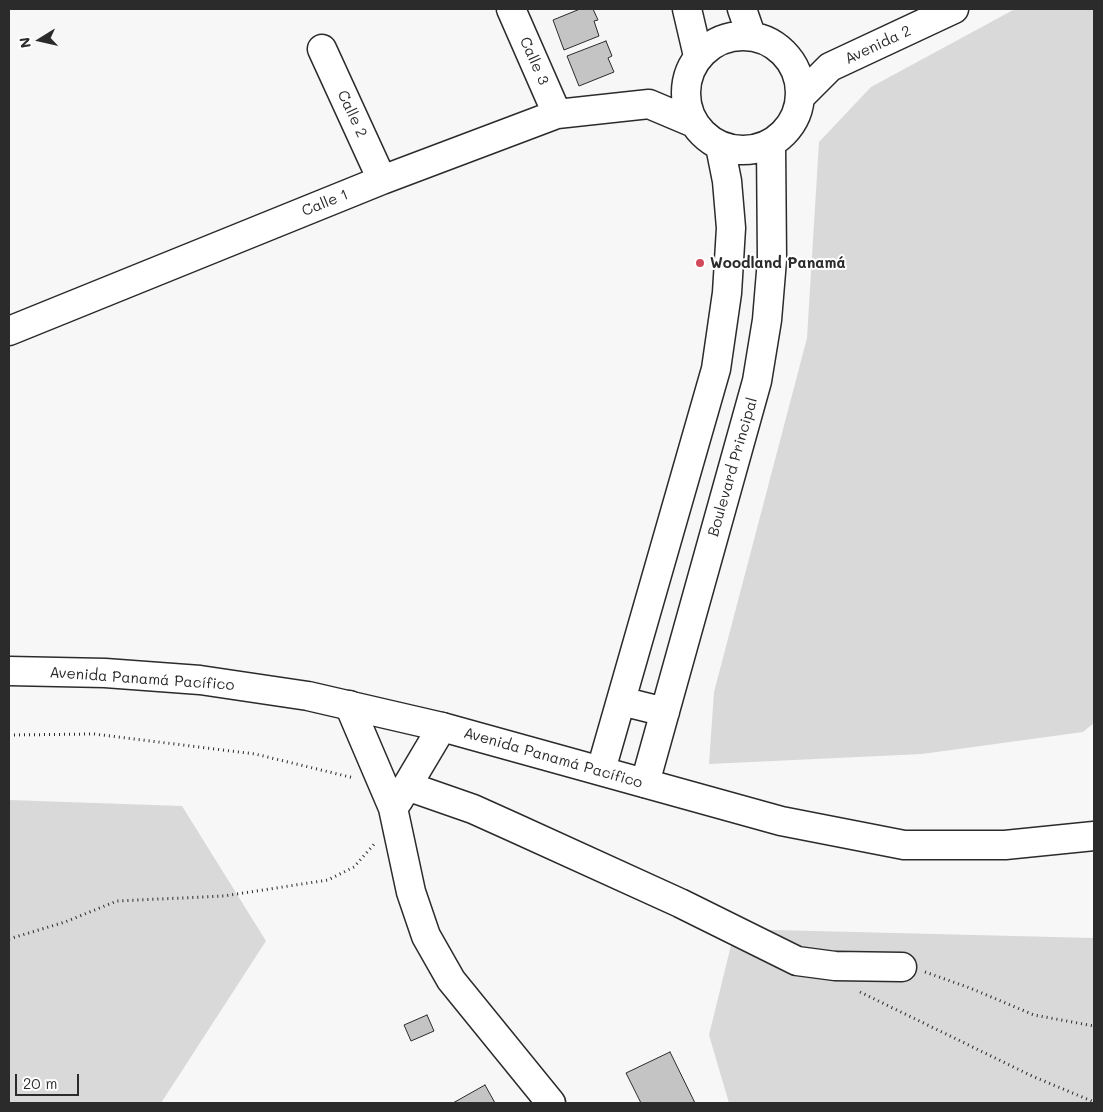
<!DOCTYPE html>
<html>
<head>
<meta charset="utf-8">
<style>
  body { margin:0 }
  #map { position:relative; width:1103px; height:1112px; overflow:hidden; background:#f7f7f7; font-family:Mali,sans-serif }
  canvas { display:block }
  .frame { position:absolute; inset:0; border:10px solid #2b2b2b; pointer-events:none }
  .north { position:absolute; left:15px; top:15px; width:50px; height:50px; -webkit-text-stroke:4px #fff; paint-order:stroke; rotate:260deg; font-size:14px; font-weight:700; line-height:20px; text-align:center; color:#2b2b2b }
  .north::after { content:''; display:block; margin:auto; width:18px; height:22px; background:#2b2b2b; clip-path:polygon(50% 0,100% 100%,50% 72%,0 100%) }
  .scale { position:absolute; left:15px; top:1074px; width:64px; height:22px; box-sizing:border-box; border:2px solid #2b2b2b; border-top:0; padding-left:6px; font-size:15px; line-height:18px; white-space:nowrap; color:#2b2b2b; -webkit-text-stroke:4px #fff; paint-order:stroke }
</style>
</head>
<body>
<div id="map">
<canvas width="1103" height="1112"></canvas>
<div class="frame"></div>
<div class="north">N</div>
<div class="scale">20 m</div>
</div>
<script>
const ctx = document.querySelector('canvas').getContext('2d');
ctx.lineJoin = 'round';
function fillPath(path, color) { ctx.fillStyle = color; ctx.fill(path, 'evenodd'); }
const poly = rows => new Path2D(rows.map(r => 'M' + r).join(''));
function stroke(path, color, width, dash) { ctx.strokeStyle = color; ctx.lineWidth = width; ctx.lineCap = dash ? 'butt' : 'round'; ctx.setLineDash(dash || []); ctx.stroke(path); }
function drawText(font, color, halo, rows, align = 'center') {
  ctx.font = font + ' Mali,sans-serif'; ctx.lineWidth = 4; ctx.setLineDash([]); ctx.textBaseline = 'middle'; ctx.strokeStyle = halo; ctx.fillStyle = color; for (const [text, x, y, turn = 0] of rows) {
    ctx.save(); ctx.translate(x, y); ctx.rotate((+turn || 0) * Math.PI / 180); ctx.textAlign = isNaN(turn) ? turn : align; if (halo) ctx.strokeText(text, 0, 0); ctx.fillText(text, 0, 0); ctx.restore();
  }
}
fillPath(poly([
  [1015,9,1094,9,1094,723,1083,732,922,754,709,764,714,692,807,338,819,142,871,87],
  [9,800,182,806,266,941,161,1103,9,1103],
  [735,929,1094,938,1094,1103,729,1103,709,1035]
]), '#d9d9d9');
const building = poly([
  [580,9,593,9,598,20,594,21,599,36,564,50,553,20,580,9],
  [606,41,612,56,608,58,614,72,579,86,567,56,606,41],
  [427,1015,434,1031,411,1041,404,1025,427,1015],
  [670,1052,695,1103,641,1103,626,1073,670,1052],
  [485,1085,495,1103,453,1103,485,1085]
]);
fillPath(building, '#c4c4c4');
stroke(building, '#2b2b2b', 1);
const minor = poly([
  [511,9,557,114],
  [687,9,698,56],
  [742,9,751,35],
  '686 93a57 57 0 1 1 114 0a57 57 0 1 1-114 0Z',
  [322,49,382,180],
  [801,96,830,67,954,9],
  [9,331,382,180,557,114,649,104,694,123],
  [621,701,665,712],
  [349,705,393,808,411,892,426,936,451,980,551,1103],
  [601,770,716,369,727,293,731,228,727,181,720,146],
  [645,783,757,381,767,320,772,260,771,144],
  [407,786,473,809,513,827,680,903,797,961,835,966,902,967],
  [398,801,442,727]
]);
const major = poly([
  [9,671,105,673,200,680,308,696,442,727,781,821,904,845,1005,845,1094,836]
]);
stroke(minor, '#2b2b2b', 31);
stroke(major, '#2b2b2b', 31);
stroke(poly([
  [9,735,94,734,255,754,354,778],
  [9,939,65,922,117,901,224,896,328,880,354,867,376,842],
  [925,972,970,988,1034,1015,1094,1026],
  [860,992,1032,1076,1094,1102]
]), '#2b2b2b', 3, [1, 4]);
stroke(minor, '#fff', 28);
stroke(major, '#fff', 28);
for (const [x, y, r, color] of [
  [700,263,5,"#d1495b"]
]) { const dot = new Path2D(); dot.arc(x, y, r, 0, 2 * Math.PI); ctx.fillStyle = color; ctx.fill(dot); stroke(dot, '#fff', 2); }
drawText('15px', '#2b2b2b', '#fff', [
  ["Avenida 2",878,45,-25],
  ["Calle 3",534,61,66],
  ["Calle 2",352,114,65],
  ["Calle 1",325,203,-22],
  ["Boulevard Principal",733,467,-74],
  ["Avenida Panamá Pacífico",142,679,4],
  ["Avenida Panamá Pacífico",553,758,16]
]);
drawText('bold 15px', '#2b2b2b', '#fff', [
  ["Woodland Panamá",710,263]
], 'left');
</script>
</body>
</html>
